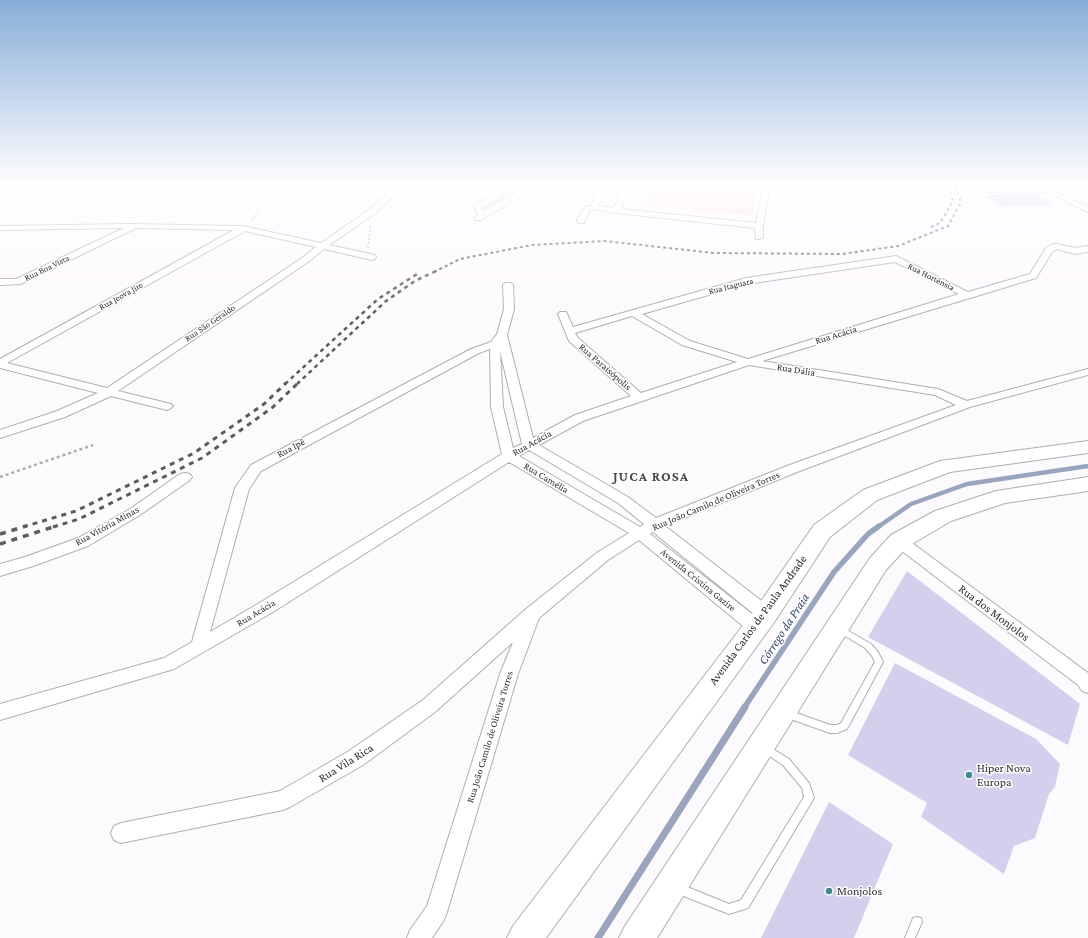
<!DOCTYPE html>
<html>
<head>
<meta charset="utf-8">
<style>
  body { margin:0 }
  canvas { display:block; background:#fdfafe }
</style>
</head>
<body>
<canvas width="1088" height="938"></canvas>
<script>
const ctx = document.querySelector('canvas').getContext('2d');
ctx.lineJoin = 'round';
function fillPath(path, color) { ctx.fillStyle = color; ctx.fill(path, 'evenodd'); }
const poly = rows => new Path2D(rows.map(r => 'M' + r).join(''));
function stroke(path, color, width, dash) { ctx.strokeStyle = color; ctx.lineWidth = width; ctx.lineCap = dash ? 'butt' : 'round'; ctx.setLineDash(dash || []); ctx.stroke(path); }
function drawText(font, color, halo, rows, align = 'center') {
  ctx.font = font + ' "Crimson Pro",serif'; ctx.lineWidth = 3; ctx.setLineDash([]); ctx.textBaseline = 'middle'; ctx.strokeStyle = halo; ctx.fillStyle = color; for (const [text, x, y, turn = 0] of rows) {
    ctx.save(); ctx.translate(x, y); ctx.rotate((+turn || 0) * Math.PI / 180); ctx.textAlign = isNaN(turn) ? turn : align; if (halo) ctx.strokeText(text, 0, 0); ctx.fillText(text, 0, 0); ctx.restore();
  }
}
fillPath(poly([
  [657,183,758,183,753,216,647,205],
  [791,183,887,183,887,195,791,185]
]), '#fce1e8');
stroke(poly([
  [878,527,911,504,967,484,1088,466]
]), '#99a4bf', 4.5);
stroke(poly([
  [744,708,834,572,868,534,879,526]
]), '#99a4bf', 5.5);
stroke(poly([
  [598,938,745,707]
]), '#99a4bf', 7);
fillPath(poly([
  [1035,194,1053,205,1002,207,985,195],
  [907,571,1080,704,1068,745,868,637],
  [895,663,1036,739,1060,764,1055,787,1049,794,1035,838,1014,846,1004,874,921,817,927,803,848,755],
  [829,802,893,844,854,938,761,938]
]), '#d3cfed');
const service = poly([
  [840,626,871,644,878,652,883,662,847,729,837,733,830,733,785,717,784,714,785,711,788,710,830,725,837,725,841,723,875,662,872,656,865,648,837,631,836,629,837,627,840,626],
  [765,744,789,759,809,783,814,798,748,908,729,914,676,893,675,889,676,885,680,884,729,904,741,900,804,797,802,788,783,765,762,751,761,748,762,745,765,744],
  [917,917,921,918,922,922,915,938,905,938,913,918,917,917]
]);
const minor = poly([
  [400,183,407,183,376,213,329,245,375,255,376,257,375,259,372,260,324,249,308,262,118,391,171,404,173,406,171,408,167,410,111,396,65,417,0,438,0,430,57,411,98,393,0,368,0,359,234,230,136,228,21,284,0,285,0,279,16,279,124,228,0,230,0,226,129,224,243,226,321,243,370,209,400,183],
  [245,231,316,247,302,258,107,388,7,363,245,231],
  [510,183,517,183,502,197,482,208,484,211,529,183,536,183,518,198,481,220,475,220,474,218,479,214,474,207,475,205,496,193,510,183],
  [601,183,607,183,598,206,614,208,625,183,631,183,621,209,756,223,764,183,770,183,763,226,763,237,759,239,756,239,755,228,617,213,594,209,590,210,584,223,578,223,577,221,584,207,591,206,601,183],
  [981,188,1048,188,1088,207,1088,212,1047,192,981,192,981,188],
  [1053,244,1056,244,1075,248,1088,246,1088,252,1075,254,1057,249,1052,252,1036,278,762,361,938,389,967,401,1088,369,1088,375,970,407,797,472,665,526,772,609,774,614,772,619,766,621,760,619,653,532,650,534,761,621,763,626,761,631,755,633,749,631,639,540,608,560,539,618,518,674,447,912,444,920,432,938,407,938,410,930,427,906,500,674,513,642,435,712,363,765,290,807,283,810,121,843,114,840,111,833,114,826,121,823,280,791,349,751,423,700,526,609,598,552,629,533,509,462,273,612,174,669,0,720,0,704,164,658,192,642,235,488,251,465,471,349,491,342,497,334,504,309,503,285,505,283,511,283,513,285,514,309,507,335,533,438,575,415,631,396,569,341,558,314,560,312,566,312,573,327,746,278,896,256,968,292,1030,274,1046,248,1053,244],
  [895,262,959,294,748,359,690,341,642,314,747,284,895,262],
  [632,316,682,345,737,362,641,393,578,338,575,333,632,316],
  [490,349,491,407,502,454,261,602,210,632,249,489,261,471,479,353,490,349],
  [500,351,522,444,513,448,503,407,500,351],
  [749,365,935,395,956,405,787,466,656,518,628,497,539,445,583,421,749,365],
  [529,450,618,503,644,524,640,527,519,456,529,450],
  [185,473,190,474,192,477,190,480,140,515,88,546,33,566,0,576,0,564,25,557,78,538,130,509,180,474,185,473],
  [899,536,904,537,1088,673,1088,693,1082,691,1078,685,894,545,892,541,894,537,899,536]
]);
const primary = poly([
  [1088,441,1088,453,950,472,877,500,830,537,775,621,546,938,507,938,513,926,757,607,814,525,863,490,940,461,1088,441],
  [1088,477,1088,491,1005,503,951,521,907,547,886,570,657,938,619,938,625,926,870,558,891,535,935,511,996,491,1088,477]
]);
stroke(service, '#b2acb5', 2);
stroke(minor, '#b2acb5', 2);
stroke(primary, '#b2acb5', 2);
stroke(poly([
  [252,220,258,212,259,207],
  [368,248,371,225]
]), '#aeacaf', 1.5, [2, 2]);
stroke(poly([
  [0,477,93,445]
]), '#aeacaf', 2.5, [3, 3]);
fillPath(service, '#fff');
fillPath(minor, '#fff');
fillPath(primary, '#fff');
stroke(poly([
  [931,227,940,223,953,201,947,183],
  [434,272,460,259,532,245,605,241,714,253,842,254,898,246,948,226,961,202,954,183]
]), '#5d5b5e', 2, [3, 3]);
stroke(poly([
  [285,384,378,299,417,274],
  [297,384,386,301,415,281,436,271]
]), '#5d5b5e', 2.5, [4, 4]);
stroke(poly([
  [23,527,76,511,194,453,264,404,286,383],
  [53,527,79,519,202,458,273,407,298,383]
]), '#5d5b5e', 3, [5, 5]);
stroke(poly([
  [0,534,26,526],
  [0,544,56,526]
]), '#5d5b5e', 3.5, [6, 6]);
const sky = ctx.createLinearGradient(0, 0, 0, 314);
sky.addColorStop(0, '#88aed8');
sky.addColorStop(0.58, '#fefdff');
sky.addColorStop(1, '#fefdff00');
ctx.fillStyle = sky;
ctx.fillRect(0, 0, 1088, 314);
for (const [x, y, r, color] of [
  [969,775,4,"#41898d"],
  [829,891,4,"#41898d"]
]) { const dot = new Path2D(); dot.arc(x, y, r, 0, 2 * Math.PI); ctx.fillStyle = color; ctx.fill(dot); stroke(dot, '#fff', 1.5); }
drawText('9px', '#2f2d30', '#fff', [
  ["Rua Boa Vista",47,268,-26],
  ["Rua Hortênsia",931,277,27],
  ["Rua Itaguara",731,286,-14],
  ["Rua Jeova Jire",121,296,-29],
  ["Rua São Geraldo",210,323,-34]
]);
drawText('10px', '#2f2d30', '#fff', [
  ["Rua Acácia",836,335,-17],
  ["Rua Paraisópolis",605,367,41],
  ["Rua Dália",796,370,9],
  ["Rua Acácia",532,443,-29],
  ["Rua Ipê",291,448,-28],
  ["Rua Camélia",546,478,31],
  ["Rua João Camilo de Oliveira Torres",716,501,-23],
  ["Rua Vitória Minas",107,526,-29],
  ["Avenida Cristina Gazire",698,580,39],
  ["Rua Acácia",256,613,-31],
  ["Rua João Camilo de Oliveira Torres",490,737,-73]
]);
drawText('12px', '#2f2d30', '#fff', [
  ["Rua dos Monjolos",994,613,37],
  ["Avenida Carlos de Paula Andrade",758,620,-54],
  ["Rua Vila Rica",346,763,-32]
]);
drawText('12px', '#2f2d30', '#fff', [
  ["Hiper Nova",977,768],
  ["Europa",977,782],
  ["Monjolos",837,891]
], 'left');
drawText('italic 13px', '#394770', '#fff', [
  ["Córrego da Praia",784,629,-57]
]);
ctx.letterSpacing = '1px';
drawText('bold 14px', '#4e4950', '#fff', [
  ["JUCA ROSA",651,477]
]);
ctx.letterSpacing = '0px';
</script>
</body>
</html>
